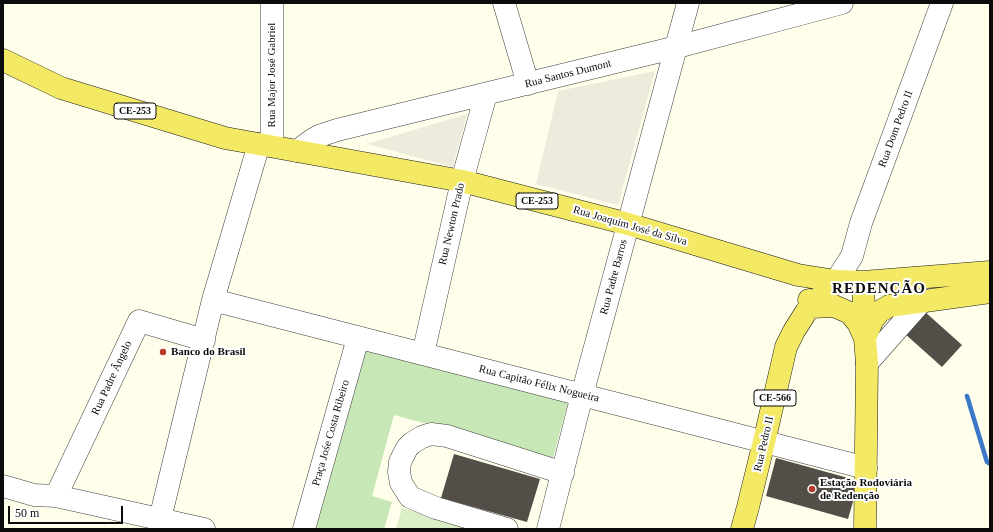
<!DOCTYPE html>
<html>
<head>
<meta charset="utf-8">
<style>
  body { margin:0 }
  #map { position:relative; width:993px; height:532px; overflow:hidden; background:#fefeea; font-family:Georgia,serif }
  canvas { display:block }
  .frame { position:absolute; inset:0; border:4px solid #0b0b0b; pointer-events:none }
  .scale { position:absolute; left:8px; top:506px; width:115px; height:18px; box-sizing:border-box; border:2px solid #0b0b0b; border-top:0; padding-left:5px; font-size:12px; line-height:14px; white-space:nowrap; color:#0b0b0b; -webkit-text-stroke:3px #fff; paint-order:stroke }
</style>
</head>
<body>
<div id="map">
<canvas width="993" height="532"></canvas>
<div class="frame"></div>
<div class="scale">50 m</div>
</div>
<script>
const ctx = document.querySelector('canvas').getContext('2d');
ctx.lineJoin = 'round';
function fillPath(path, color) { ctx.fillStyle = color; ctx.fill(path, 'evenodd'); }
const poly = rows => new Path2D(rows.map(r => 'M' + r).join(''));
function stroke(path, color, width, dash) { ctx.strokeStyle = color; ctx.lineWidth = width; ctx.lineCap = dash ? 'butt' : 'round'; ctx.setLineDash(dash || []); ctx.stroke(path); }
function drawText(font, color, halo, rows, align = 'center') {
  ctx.font = font + ' Georgia,serif'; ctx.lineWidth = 4; ctx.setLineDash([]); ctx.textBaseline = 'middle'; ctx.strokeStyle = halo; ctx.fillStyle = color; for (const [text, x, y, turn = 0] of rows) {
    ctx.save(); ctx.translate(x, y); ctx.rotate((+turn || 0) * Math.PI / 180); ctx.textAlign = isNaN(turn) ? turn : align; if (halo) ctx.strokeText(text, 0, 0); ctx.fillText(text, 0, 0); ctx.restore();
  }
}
fillPath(poly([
  [365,347,568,402,553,458,394,415,372,496,392,502,384,529,315,529]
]), '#c7e7b6');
fillPath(poly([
  [402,508,477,529,396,529]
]), '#daeec7');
fillPath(poly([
  [655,71,618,205,536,184,558,91],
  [467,114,453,167,367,144]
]), '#edebdb');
stroke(poly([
  [967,396,987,462,990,464]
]), '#3b78c8', 4.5);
fillPath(poly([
  [924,311,962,345,942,367,904,333],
  [454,454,540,479,527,522,441,498],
  [776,458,859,481,848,519,766,496]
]), '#534e48');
const minor = poly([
  [504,3,528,84],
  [272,146,272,3],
  [297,151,312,140,319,136,337,130,677,47,842,3],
  [836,281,852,256,861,223,942,3],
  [213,300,866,468],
  [423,354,462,181,486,94],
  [867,363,922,301],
  [3,486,34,495,56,496,204,529],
  [56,496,139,321,204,340],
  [160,519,213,300,259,144],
  [304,529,358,338],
  [507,529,436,508,410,497,401,483,399,472,400,462,407,448,412,443,422,437,431,434,447,436,563,473],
  [548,529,582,395,688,3]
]);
const major = poly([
  [3,60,61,88,225,138,297,151,462,181,628,224,798,275,836,281,863,282,990,272],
  [863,282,865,339,867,363,865,529],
  [809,300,811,307,834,306,850,313,858,323,864,336],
  [865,338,872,321,879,312,889,306,990,292],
  [742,529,748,507,764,442,786,347,794,331,806,312,836,281]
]);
stroke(minor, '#3e3e3e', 23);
stroke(major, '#1c1c1c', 23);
stroke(minor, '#fff', 22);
stroke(major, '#f3e965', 22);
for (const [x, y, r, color] of [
  [163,352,4,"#b53a29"],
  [812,489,4,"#b53a29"]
]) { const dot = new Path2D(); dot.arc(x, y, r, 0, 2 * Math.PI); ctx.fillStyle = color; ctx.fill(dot); stroke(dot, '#fff', 1.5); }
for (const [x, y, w] of [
  [135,111,42],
  [537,201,42],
  [775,398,42]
]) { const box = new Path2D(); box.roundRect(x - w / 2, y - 8, w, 16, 3); ctx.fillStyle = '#fff'; ctx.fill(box); stroke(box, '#0b0b0b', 1); }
drawText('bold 10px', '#0b0b0b', null, [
  ["CE-253",135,111],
  ["CE-253",537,201],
  ["CE-566",775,398]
]);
drawText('11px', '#0b0b0b', '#fff', [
  ["Rua Santos Dumont",568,74,-14],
  ["Rua Major José Gabriel",272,75,-90],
  ["Rua Dom Pedro II",896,129,-70],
  ["Rua Newton Prado",452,224,-77],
  ["Rua Joaquim José da Silva",630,226,16],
  ["Rua Padre Barros",614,277,-75],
  ["Rua Padre Ângelo",112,378,-65],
  ["Rua Capitão Félix Nogueira",539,384,14],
  ["Praça Jośe Costa Ribeiro",331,433,-74],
  ["Rua Pedro II",764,444,-77]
]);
drawText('bold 11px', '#0b0b0b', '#fff', [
  ["Banco do Brasil",171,352],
  ["Estação Rodoviária",820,483],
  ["de Redenção",820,496]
], 'left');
ctx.letterSpacing = '1px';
drawText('bold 15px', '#0b0b0b', '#fff', [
  ["REDENÇÃO",879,289]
]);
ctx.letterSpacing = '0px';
</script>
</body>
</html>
